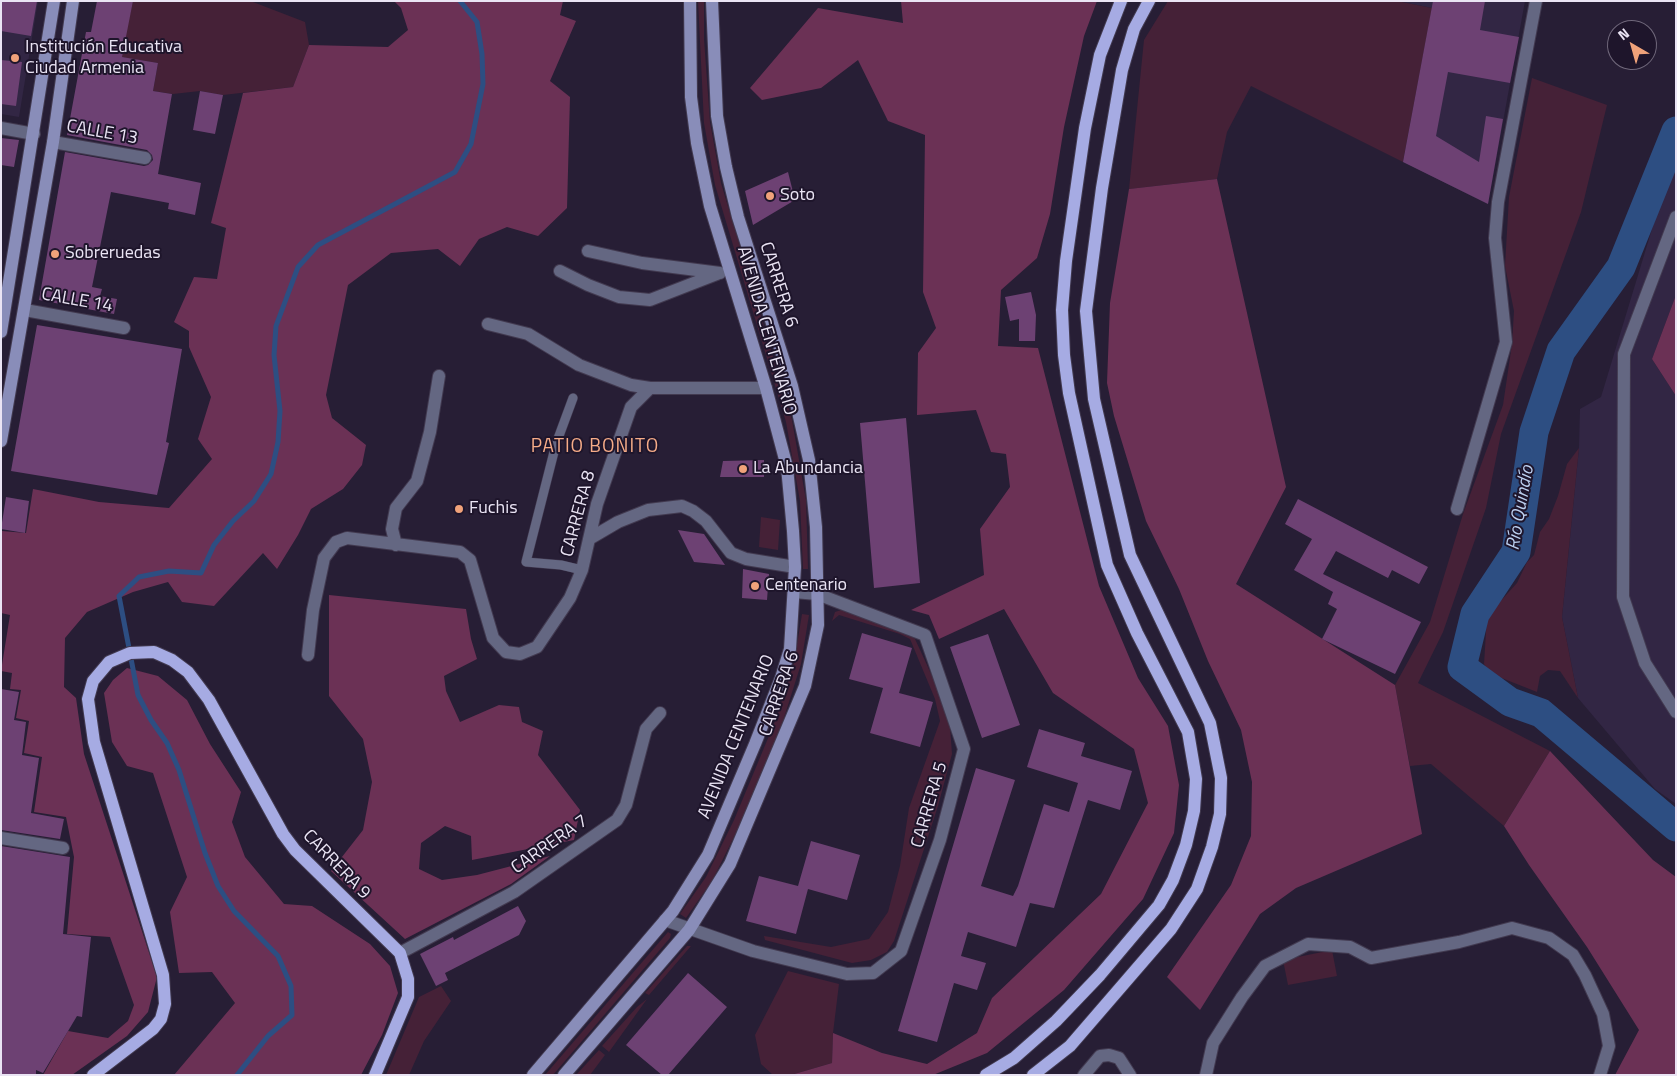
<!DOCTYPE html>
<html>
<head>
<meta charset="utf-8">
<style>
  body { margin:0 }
  #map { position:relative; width:1677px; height:1076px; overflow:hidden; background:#271e35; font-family:"Titillium Web",sans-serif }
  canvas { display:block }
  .frame { position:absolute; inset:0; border:2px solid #eae4f4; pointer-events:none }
  .north { position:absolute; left:1607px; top:20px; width:50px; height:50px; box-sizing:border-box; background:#1e152b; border:1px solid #70687b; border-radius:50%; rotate:322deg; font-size:14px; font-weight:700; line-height:20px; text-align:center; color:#eae4f4 }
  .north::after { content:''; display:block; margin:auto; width:18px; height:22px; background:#f0a27a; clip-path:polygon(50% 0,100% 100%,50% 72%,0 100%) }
</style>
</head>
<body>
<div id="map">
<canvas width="1677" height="1076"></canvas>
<div class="frame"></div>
<div class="north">N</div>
</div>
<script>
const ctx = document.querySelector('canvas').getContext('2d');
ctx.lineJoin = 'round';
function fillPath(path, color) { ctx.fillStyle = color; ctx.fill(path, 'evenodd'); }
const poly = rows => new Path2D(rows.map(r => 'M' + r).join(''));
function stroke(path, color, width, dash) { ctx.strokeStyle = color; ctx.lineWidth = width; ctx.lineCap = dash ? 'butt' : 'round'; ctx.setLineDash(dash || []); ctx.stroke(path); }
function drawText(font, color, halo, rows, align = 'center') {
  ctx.font = font + ' "Titillium Web",sans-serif'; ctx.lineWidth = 4; ctx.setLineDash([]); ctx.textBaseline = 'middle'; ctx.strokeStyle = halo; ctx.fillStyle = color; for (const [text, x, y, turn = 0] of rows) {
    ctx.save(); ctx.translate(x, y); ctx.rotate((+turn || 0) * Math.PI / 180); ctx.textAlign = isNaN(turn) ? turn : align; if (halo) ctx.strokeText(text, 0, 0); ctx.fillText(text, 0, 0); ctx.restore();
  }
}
fillPath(poly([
  [1,1,38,1,19,117,1,114],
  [1397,1,1525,1,1488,204,1403,162,1432,8],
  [1676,150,1676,295,1652,359,1676,396,1676,804,1655,789,1578,698,1562,617,1579,448,1580,409,1601,397]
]), '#322644');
fillPath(poly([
  [133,1,253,2,305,22,309,45,293,87,223,95,200,91,173,94,153,91,158,63,120,57],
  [698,1,704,1,704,39,710,122,721,183,792,420,806,500,808,569,803,569,800,501,786,422,715,185,704,123],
  [1168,1,1397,1,1432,8,1403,162,1251,86,1227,132,1217,179,1129,189,1144,40],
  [1532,78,1607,105,1581,212,1501,434,1486,508,1443,632,1418,683,1550,751,1504,826,1431,764,1410,766,1395,685,1430,622,1463,514,1503,405,1512,344,1514,311,1505,266,1509,197],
  [1579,448,1562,617,1578,698,1560,671,1548,670,1540,676,1537,692,1489,673,1484,664,1487,616,1517,583,1527,562,1534,555,1540,532,1549,519,1558,496,1567,464],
  [761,517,780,520,778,550,759,547],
  [841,610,904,630,915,639,945,704,950,726,952,754,938,806,894,941,887,952,871,960,852,963,765,940,764,936,831,947,869,939,888,912,900,866,909,808,940,721,935,699,910,639,900,634,839,615,832,621,835,612],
  [802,614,809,615,801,664,783,721,741,823,712,881,686,918,680,914,706,877,734,820,776,719,794,663],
  [668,932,671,934,670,938,553,1075,545,1075],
  [687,946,691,946,649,995,645,993],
  [1332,950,1337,976,1288,985,1283,960],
  [788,971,839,984,833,1033,832,1063,791,1075,773,1075,761,1064,755,1035],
  [441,986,451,1001,424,1041,409,1075,386,1075,419,997],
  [647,999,609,1052,602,1046,637,1007],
  [599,1050,605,1055,590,1075,576,1075]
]), '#452137');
fillPath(poly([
  [394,1,563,1,560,15,576,21,550,81,570,97,567,208,538,236,507,227,479,239,460,266,438,249,391,253,348,285,326,395,332,418,366,445,362,465,343,489,311,509,298,535,277,569,263,553,214,606,182,602,168,582,133,592,87,612,65,638,64,687,76,698,84,754,157,977,148,1012,127,1036,72,1075,43,1075,68,1031,108,1038,128,1021,134,1005,110,937,67,934,74,857,66,817,34,812,42,757,24,753,29,721,16,718,21,690,10,689,12,673,1,671,10,615,1,613,2,531,26,533,33,489,99,502,169,508,212,459,198,439,211,397,189,347,189,331,174,322,194,277,217,279,226,228,211,223,243,93,293,87,309,45,388,47,408,30,401,8],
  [901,1,1097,1,1084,36,1064,127,1050,214,1037,258,1001,290,998,346,1038,348,1099,586,1138,678,1168,726,1179,785,1174,833,1143,899,1064,990,987,1053,933,1075,791,1075,832,1063,833,1033,882,1053,927,1064,977,1033,992,998,1101,894,1148,803,1134,749,1053,693,1004,609,939,639,929,615,911,610,984,575,980,529,1010,487,1006,454,991,452,976,410,917,415,918,353,936,328,923,292,925,135,888,121,858,60,821,88,762,100,750,88,818,8,903,23],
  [1217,179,1286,487,1236,584,1395,685,1422,834,1296,888,1260,914,1200,1010,1167,977,1231,885,1251,836,1252,782,1241,730,1208,661,1179,589,1146,521,1114,416,1107,383,1110,303,1129,189],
  [1676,295,1676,396,1652,359],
  [329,595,466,609,471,639,477,659,444,676,446,691,460,722,499,705,519,707,522,722,543,731,538,755,580,810,574,840,472,860,471,836,445,826,421,843,419,869,442,880,477,875,550,856,511,884,405,939,331,871,363,830,372,782,363,739,329,696],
  [127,668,158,676,187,700,210,744,241,792,232,822,245,857,284,904,312,906,370,944,390,966,398,993,382,1035,361,1075,174,1075,235,1003,212,972,179,973,170,912,187,877,153,773,127,766,112,742,104,693,113,680],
  [1550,751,1653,860,1676,877,1676,1075,1615,1075,1639,1030,1587,947,1529,865,1504,826]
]), '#6b3155');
stroke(poly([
  [237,1075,268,1036,292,1015,291,986,278,956,234,911,218,886,205,853,179,770,167,743,151,720,138,695,119,596,139,577,169,571,201,573,214,545,233,521,254,501,271,474,278,442,280,411,274,355,276,326,298,267,318,245,455,172,471,144,483,84,482,54,477,22,460,1]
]), '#2d4e82', 5);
stroke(poly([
  [1676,131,1621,267,1561,351,1534,432,1516,552,1475,614,1462,667,1510,702,1541,713,1676,827]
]), '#2d4e82', 29);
fillPath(poly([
  [1,1,37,1,31,36,1,31],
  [97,1,133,1,122,57,158,63,153,91,172,94,158,174,201,183,195,215,168,209,169,203,111,192,92,287,102,289,100,296,117,299,114,314,39,300,65,152,144,166,148,165,153,160,152,155,147,150,67,135,86,32,91,32],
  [1433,1,1485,1,1480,30,1519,37,1510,83,1448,72,1436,136,1479,162,1486,116,1503,119,1488,204,1403,162],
  [1,60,22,62,16,106,1,104],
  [200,91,223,95,215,134,193,130],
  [1,138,19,140,14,167,1,165],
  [788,172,795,200,753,225,745,191],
  [1031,292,1036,315,1035,341,1019,341,1019,319,1010,321,1005,297],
  [37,325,182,349,166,442,169,443,157,495,11,471],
  [906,418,920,583,874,588,860,423],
  [764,460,764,477,720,477,723,461],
  [6,497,29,501,25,533,1,529],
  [1298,499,1428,567,1419,584,1392,570,1388,578,1336,551,1323,574,1421,622,1395,674,1322,639,1337,609,1328,604,1333,592,1294,570,1312,539,1285,524],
  [678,530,704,534,725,565,694,562],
  [743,569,769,574,767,600,742,598],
  [862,633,912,648,899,693,933,702,920,747,870,733,883,688,849,679],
  [988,634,1020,725,982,738,950,647],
  [1,689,19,692,14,720,26,722,22,755,39,758,31,813,64,819,60,839,1,830],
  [1039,729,1085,743,1081,756,1132,771,1120,810,1088,800,1054,908,1030,903,1016,947,968,932,961,956,986,963,977,990,954,983,937,1042,898,1031,976,768,1015,780,981,886,1013,896,1018,886,1044,804,1069,812,1078,783,1027,767],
  [811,841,860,855,847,900,808,889,796,934,746,921,759,876,798,886],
  [1,846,70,857,63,934,91,937,82,1017,77,1016,43,1073,36,1070,36,1075,1,1075],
  [518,906,526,921,519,935,445,973,448,980,436,986,420,954,453,937,454,940],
  [688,973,727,1007,668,1075,662,1075,626,1045]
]), '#6d4173');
const pedestrian = poly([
  [573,398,556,444,526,562,561,565,582,570]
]);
const minor = poly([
  [1,128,34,134],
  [53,142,145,158],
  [1676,217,1624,354,1623,597,1645,663,1676,712],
  [588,251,642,263,720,273],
  [560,271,588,285,619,297,650,300,717,274],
  [25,310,124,328],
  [488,324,528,334,579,365,631,385,650,388,766,388],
  [1457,509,1506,342,1495,238,1498,202,1536,1],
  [589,539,618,522,648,510,682,506,693,511,706,521,731,553,746,559,795,567],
  [396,545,392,529,396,508,417,481,430,432,439,376],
  [308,655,313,610,324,558,336,542,347,538,460,552,470,560,493,638,506,652,520,654,537,647,570,598,582,570,597,504,631,407,650,388],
  [1,838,63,848],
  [665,920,753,951,847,974,873,973,901,951,940,840,964,749,925,635,817,594,794,592],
  [400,953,514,892,617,820,626,805,646,729,660,713],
  [1084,1075,1100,1056,1109,1055,1119,1058,1130,1075],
  [1206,1075,1213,1043,1242,997,1265,966,1308,944,1350,947,1371,958,1459,942,1512,928,1549,938,1573,955,1585,975,1603,1014,1609,1046,1600,1075]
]);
const secondary = poly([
  [1,332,54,1],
  [1,441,53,142,73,1],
  [533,1075,673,911,708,855,755,744,781,678,790,649,795,567,793,531,787,467,766,388,710,206,697,143,691,97,690,1],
  [564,1075,689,930,730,864,805,686,818,625,816,527,809,460,792,386,738,217,726,167,717,116,712,1]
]);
const primary = poly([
  [93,1075,153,1029,161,1019,165,1004,163,975,94,742,88,699,93,681,109,662,130,653,154,652,172,660,188,672,209,700,283,834,295,850,400,953,408,979,408,997,375,1075],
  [986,1075,1014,1058,1056,1021,1100,975,1159,905,1173,880,1186,845,1194,811,1196,779,1188,732,1137,633,1107,565,1069,393,1064,355,1062,310,1066,261,1085,128,1100,55,1121,1],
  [1033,1075,1070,1046,1171,929,1197,889,1212,847,1220,814,1221,778,1210,723,1130,555,1094,399,1086,311,1102,188,1122,70,1134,29,1149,1]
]);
stroke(pedestrian, '#423a50', 10);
stroke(minor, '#423a50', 14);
stroke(secondary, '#423a50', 14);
stroke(primary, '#423a50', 14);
stroke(pedestrian, '#646782', 9);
stroke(minor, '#646782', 12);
stroke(secondary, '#898db9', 12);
stroke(primary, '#a6abe3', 12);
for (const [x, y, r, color] of [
  [15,58,5,"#f0a27a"],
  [770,196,5,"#f0a27a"],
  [55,254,5,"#f0a27a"],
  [743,469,5,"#f0a27a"],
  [459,509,5,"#f0a27a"],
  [755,586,5,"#f0a27a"]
]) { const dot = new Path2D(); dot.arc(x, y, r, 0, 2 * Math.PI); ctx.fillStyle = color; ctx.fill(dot); stroke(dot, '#1e152b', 2); }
drawText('18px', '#eae4f4', '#1e152b', [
  ["Institución Educativa",25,48],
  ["Ciudad Armenia",25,69],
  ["Soto",780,196],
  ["Sobreruedas",65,254],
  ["La Abundancia",753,469],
  ["Fuchis",469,509],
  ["Centenario",765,586]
], 'left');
drawText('18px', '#eae4f4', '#1e152b', [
  ["CALLE 13",102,133,10],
  ["CARRERA 6",778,285,72],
  ["CALLE 14",77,301,10],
  ["AVENIDA CENTENARIO",766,331,74],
  ["CARRERA 8",579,514,-75],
  ["CARRERA 6",780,694,-71],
  ["AVENIDA CENTENARIO",737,737,-68],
  ["CARRERA 5",930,805,-74],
  ["CARRERA 7",550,845,-35],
  ["CARRERA 9",336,865,46]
]);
ctx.letterSpacing = '1px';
drawText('19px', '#f6ac88', '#1e152b', [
  ["PATIO BONITO",595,447]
]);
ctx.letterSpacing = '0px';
drawText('italic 19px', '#bcd0f0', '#1e152b', [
  ["Río Quindío",1521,508,-80]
]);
</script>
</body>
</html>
